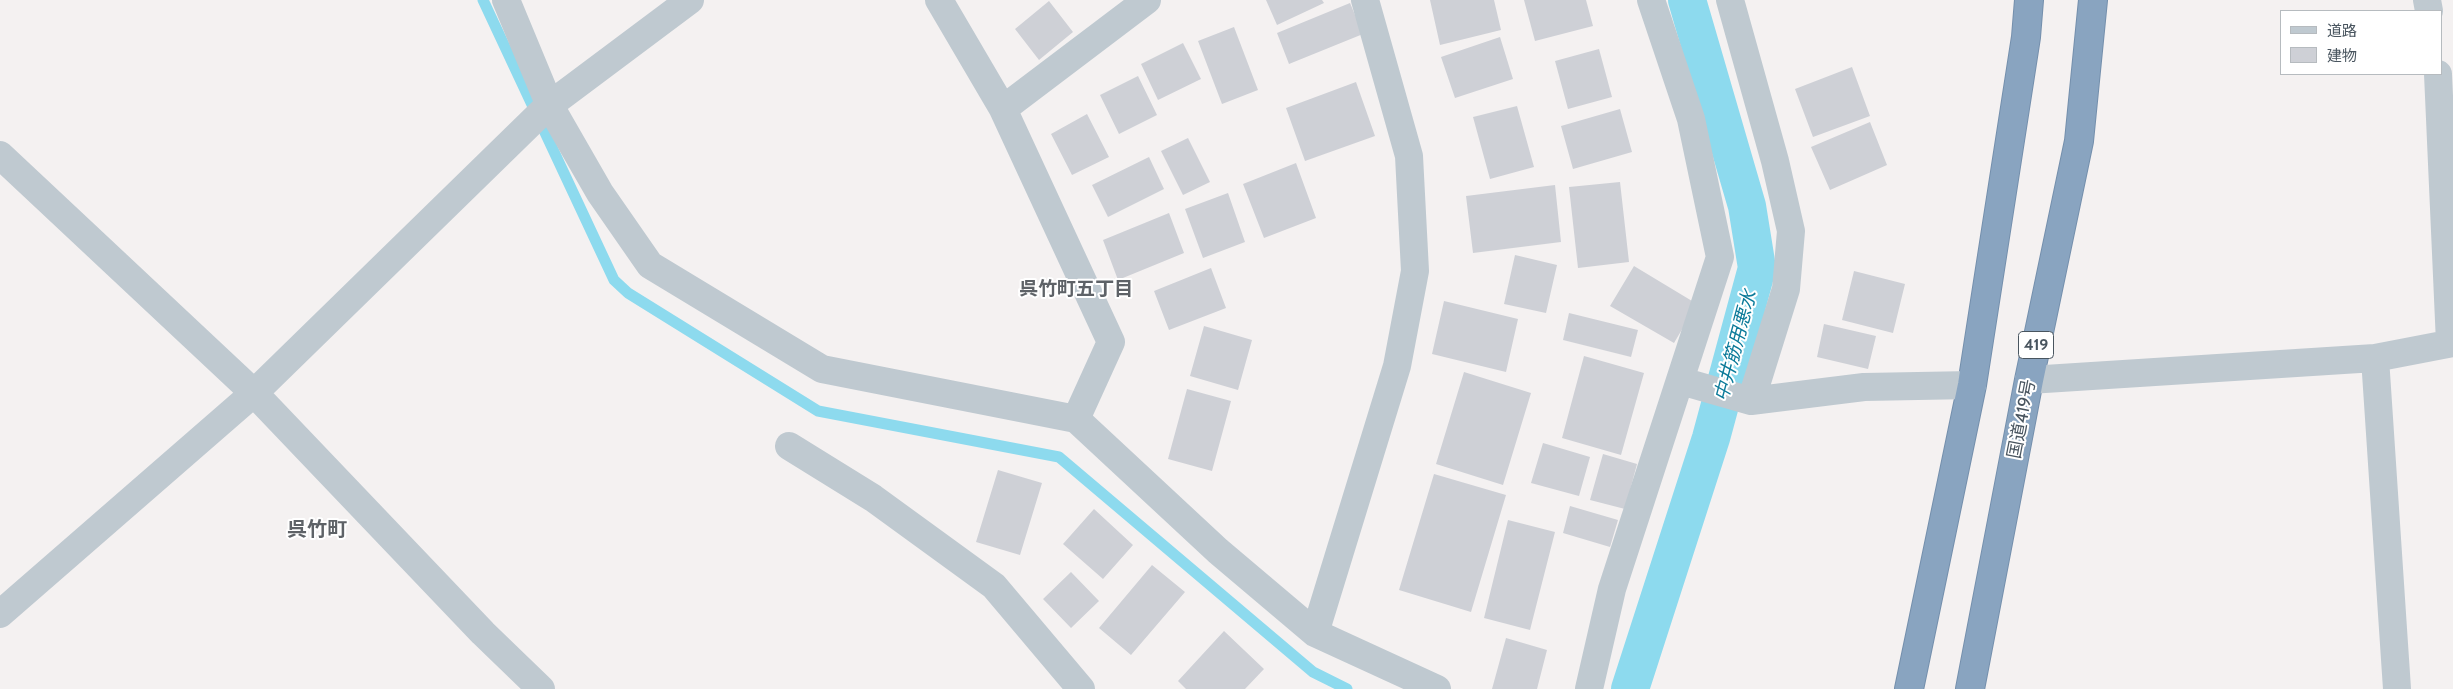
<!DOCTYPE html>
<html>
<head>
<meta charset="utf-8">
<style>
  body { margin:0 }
  #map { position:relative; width:2453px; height:689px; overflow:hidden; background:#f4f1f1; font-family:Cabin,"Noto Sans JP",sans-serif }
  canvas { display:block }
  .legend { position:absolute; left:2280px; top:10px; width:162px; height:65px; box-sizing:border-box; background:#fff; border:1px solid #b6bbbf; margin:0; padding:6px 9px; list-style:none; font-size:15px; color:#49555f }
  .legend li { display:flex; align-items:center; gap:10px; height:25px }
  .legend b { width:25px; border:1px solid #b6bbbf }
</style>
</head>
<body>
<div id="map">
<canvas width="2453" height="689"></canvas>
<ul class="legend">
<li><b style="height:6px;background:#bfc9d0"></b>道路</li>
<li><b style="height:14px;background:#ced0d6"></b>建物</li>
</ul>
</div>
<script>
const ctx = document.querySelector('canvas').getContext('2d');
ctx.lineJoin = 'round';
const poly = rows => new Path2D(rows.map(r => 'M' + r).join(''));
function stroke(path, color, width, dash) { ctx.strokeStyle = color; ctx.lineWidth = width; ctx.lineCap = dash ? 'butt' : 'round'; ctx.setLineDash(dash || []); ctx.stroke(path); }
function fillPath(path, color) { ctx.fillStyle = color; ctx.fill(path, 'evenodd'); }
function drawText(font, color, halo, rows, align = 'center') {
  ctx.font = font + ' Cabin,"Noto Sans JP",sans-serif'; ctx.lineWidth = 4; ctx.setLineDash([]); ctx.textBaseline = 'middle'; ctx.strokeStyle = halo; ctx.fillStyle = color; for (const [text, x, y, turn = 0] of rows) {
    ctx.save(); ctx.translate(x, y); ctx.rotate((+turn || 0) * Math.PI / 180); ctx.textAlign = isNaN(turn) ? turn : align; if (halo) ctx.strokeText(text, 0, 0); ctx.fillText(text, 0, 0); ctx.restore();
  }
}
stroke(poly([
  [483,0,614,280,628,293,818,411,1059,457,1313,672,1347,689]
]), '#8ddaee', 11);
stroke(poly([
  [1630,689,1711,438,1757,268,1747,206,1687,0]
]), '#8ddaee', 38);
fillPath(poly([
  [1266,0,1322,0,1324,3,1277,25],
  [1430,0,1494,0,1501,30,1440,45],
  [1524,0,1586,0,1593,26,1535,41],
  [1049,1,1073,32,1039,60,1015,29],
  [1350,3,1363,34,1289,64,1277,33],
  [1234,27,1258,90,1222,104,1198,41],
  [1500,37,1513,79,1455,98,1441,57],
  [1183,43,1201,79,1158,100,1141,64],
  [1599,49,1612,97,1568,109,1555,61],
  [1852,67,1870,116,1813,137,1795,89],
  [1138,76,1157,115,1119,134,1100,95],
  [1356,82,1375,136,1305,161,1286,108],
  [1517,106,1534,167,1490,179,1473,117],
  [1620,109,1632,152,1573,169,1561,126],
  [1087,114,1109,157,1072,175,1051,134],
  [1870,122,1887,165,1830,190,1811,147],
  [1188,138,1210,182,1183,195,1161,151],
  [1149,157,1164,189,1108,217,1092,185],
  [1296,163,1316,218,1264,238,1243,184],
  [1620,182,1629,262,1578,268,1569,187],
  [1555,185,1561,242,1473,253,1466,196],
  [1228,193,1245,242,1203,258,1185,209],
  [1169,213,1184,253,1118,280,1103,240],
  [1515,255,1557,265,1546,313,1504,304],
  [1634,266,1697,304,1674,343,1610,306],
  [1211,268,1226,308,1169,330,1154,291],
  [1854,271,1905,284,1893,333,1842,320],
  [1444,301,1518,319,1506,372,1432,354],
  [1569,313,1638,330,1631,357,1563,340],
  [1824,324,1876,336,1868,369,1817,357],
  [1204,326,1252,340,1238,390,1190,376],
  [1584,356,1644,373,1621,455,1562,438],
  [1464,372,1531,393,1503,485,1436,464],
  [1187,389,1231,401,1212,471,1168,459],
  [1543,443,1590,457,1579,496,1531,483],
  [1603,454,1637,464,1625,509,1590,500],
  [998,470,1042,483,1020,555,976,542],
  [1434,474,1506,495,1471,612,1399,590],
  [1570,506,1618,520,1610,547,1563,533],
  [1094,509,1133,545,1103,579,1063,544],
  [1508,520,1555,532,1530,630,1484,618],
  [1152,565,1185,592,1131,655,1099,628],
  [1071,572,1099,601,1071,628,1043,599],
  [1224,631,1264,669,1245,689,1186,689,1178,681],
  [1506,638,1547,650,1537,689,1492,689]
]), '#ced0d6');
const highway = poly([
  [1909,689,1972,385,2026,37,2029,0],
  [1970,689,2029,380,2079,141,2093,0]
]);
stroke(highway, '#748fac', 30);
stroke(poly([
  [506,0,550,106,600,193,650,265,822,369,1076,419,1218,551,1315,633,1437,689],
  [939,0,1003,109,1111,342,1076,419],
  [1730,0,1775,161,1791,231,1786,289,1751,401],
  [2427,0,2429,11],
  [2438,74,2450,343],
  [1003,109,1147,0],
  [0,155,254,393,483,633,541,689],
  [2375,358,2397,689],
  [2029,380,2375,358,2453,343],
  [1681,381,1751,401,1864,387,1972,385],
  [789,446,873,498,994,586,1081,689],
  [0,614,254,393,547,107,690,0],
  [1315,633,1397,366,1415,271,1409,156,1365,0],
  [1589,689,1612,589,1720,257,1691,119,1651,0]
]), '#bfc9d0', 28);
stroke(highway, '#89a4c0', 28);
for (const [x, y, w] of [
  [2036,345,35]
]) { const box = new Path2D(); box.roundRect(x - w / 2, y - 13.5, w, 27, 4); ctx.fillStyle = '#fff'; ctx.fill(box); stroke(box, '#49555f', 1); }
drawText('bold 16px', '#49555f', null, [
  ["419",2036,345]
]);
drawText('18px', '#49555f', '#fff', [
  ["国道419号",2022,419,-79]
]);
drawText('bold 19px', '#5e6267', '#fff', [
  ["呉竹町五丁目",1076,289]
]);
drawText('italic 19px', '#0b7a99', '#fff', [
  ["中井筋用悪水",1736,346,-75]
]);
drawText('bold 20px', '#5e6267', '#fff', [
  ["呉竹町",317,530]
]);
</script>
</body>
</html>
